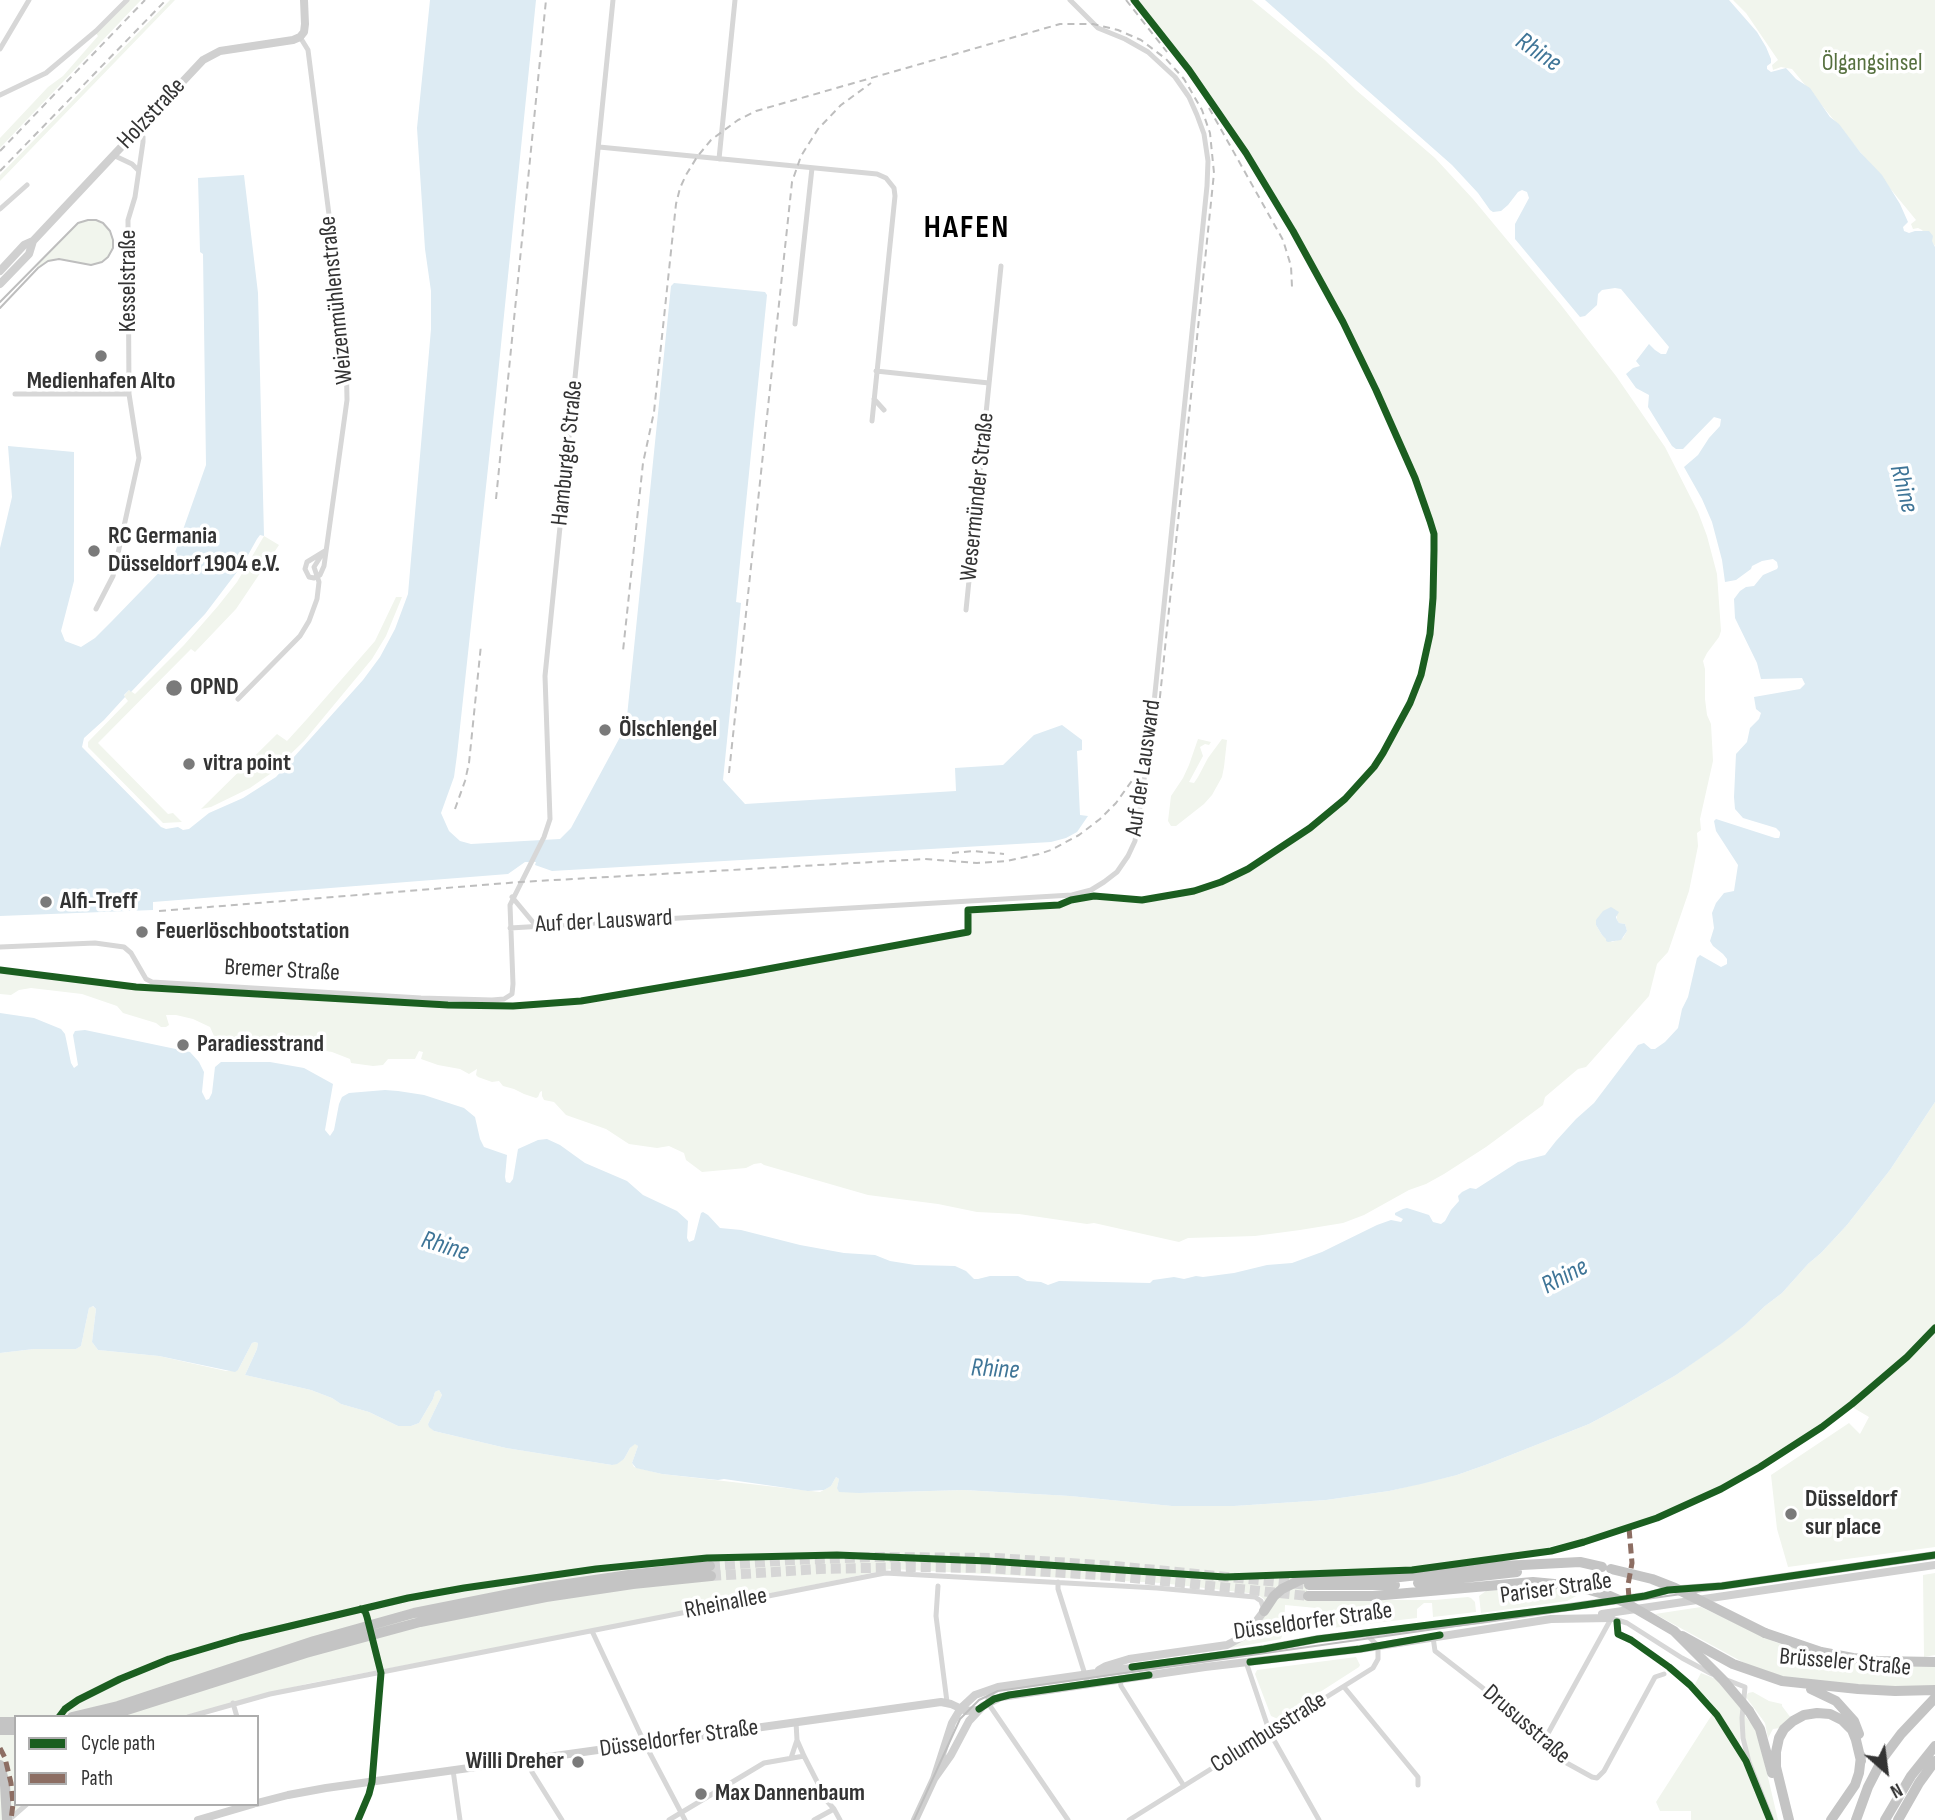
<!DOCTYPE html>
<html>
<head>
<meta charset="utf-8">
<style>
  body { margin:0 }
  #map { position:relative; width:1935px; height:1820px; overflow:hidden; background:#fff; font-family:"Sofia Sans Condensed",sans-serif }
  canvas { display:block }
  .legend { position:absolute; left:14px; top:1715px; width:245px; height:91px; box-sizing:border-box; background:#fff; border:2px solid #adadad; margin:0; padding:9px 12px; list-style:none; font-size:21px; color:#333 }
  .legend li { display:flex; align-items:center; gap:14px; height:35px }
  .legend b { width:35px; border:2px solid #adadad }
  .north { position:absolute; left:1851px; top:1736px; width:70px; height:70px; -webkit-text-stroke:5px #fff; paint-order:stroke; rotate:152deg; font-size:19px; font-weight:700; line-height:28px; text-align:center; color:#333 }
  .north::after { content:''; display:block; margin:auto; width:24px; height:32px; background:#333; clip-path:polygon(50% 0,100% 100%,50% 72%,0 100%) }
</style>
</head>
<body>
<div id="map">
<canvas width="1935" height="1820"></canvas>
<ul class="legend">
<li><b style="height:9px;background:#1b5e20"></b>Cycle path</li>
<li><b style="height:9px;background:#8d6e63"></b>Path</li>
</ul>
<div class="north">N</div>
</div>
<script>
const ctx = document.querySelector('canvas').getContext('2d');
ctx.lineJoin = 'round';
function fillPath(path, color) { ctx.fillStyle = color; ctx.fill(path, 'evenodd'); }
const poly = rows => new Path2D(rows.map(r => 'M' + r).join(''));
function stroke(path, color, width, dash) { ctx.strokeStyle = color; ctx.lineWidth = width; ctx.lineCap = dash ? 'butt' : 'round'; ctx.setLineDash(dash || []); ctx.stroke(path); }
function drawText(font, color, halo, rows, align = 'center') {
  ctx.font = font + ' "Sofia Sans Condensed",sans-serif'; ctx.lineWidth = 7; ctx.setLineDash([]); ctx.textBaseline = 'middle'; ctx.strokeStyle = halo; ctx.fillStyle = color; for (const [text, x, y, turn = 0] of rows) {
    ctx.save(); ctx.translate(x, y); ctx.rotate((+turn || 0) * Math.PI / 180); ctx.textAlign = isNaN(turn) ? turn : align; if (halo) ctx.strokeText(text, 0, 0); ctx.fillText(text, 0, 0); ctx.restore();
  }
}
fillPath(poly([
  [128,0,141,0,0,148,0,138,48,87,63,76,98,36,95,32],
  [170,0,175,0,0,181,0,175],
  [1134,0,1252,0,1325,60,1356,90,1435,158,1473,199,1561,305,1616,376,1665,447,1698,512,1707,536,1717,574,1721,631,1719,637,1707,653,1703,661,1705,669,1705,699,1707,715,1711,724,1713,761,1700,819,1701,830,1697,833,1698,846,1689,891,1668,952,1657,964,1649,996,1586,1067,1578,1069,1545,1097,1543,1105,1486,1147,1444,1174,1426,1184,1409,1190,1364,1215,1343,1223,1300,1230,1255,1236,1188,1238,1179,1242,1094,1223,1087,1224,1019,1214,977,1212,938,1204,868,1195,764,1165,761,1163,754,1164,746,1168,702,1172,686,1160,684,1153,669,1146,657,1148,629,1144,606,1129,566,1115,554,1102,544,1100,542,1096,542,1091,540,1092,538,1097,536,1098,524,1094,514,1089,503,1086,499,1081,492,1082,478,1077,476,1075,477,1069,469,1074,460,1069,438,1065,421,1059,423,1052,419,1051,415,1059,388,1059,383,1065,373,1066,351,1063,350,1059,332,1052,290,1044,244,1041,214,1036,210,1027,193,1019,176,1015,166,1015,169,1025,166,1027,161,1027,156,1023,123,1013,117,1006,82,994,31,988,19,990,11,995,0,994,0,970,116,985,172,990,477,1006,539,1005,612,997,969,934,969,911,1059,906,1070,901,1089,897,1143,900,1178,895,1206,888,1248,869,1310,828,1346,799,1374,768,1383,753,1410,704,1421,676,1430,635,1434,598,1435,550,1431,520,1408,459,1343,322,1314,268,1246,153,1190,70],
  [1617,914,1617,920,1619,923,1625,924,1627,931,1623,938,1612,942,1602,935,1596,925],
  [1733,0,1935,0,1935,246,1922,230,1918,228,1913,229,1911,224,1916,220,1792,69,1781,67,1773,70,1772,65,1778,60,1746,13],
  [92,220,99,222,106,226,112,236,112,251,105,260,99,263,88,265,59,258,48,261,38,268,37,266,76,225,84,221],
  [264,536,279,545,236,609,195,652,191,649,98,743,168,814,173,813,182,822,163,823,88,747,88,742,128,701,124,696,129,690,135,694,184,645,218,606,237,582],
  [396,597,402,597,386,636,372,659,304,741,270,774,250,788,211,807,201,809,277,734,287,741,307,719,375,641],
  [1198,739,1211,742,1209,745,1205,744,1200,747,1203,756,1189,782,1194,783,1198,777,1208,758,1222,739,1227,740,1224,767,1222,777,1212,795,1204,804,1176,826,1171,826,1168,821,1171,796,1183,778,1189,765],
  [1935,1102,1935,1325,1880,1378,1835,1415,1803,1438,1725,1485,1645,1520,1585,1539,1521,1553,1460,1562,1344,1574,1314,1575,1265,1603,1264,1599,1257,1594,1161,1583,891,1569,590,1630,306,1684,179,1717,16,1717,16,1804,23,1804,6,1820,0,1820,0,1353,34,1349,76,1349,81,1346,89,1308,92,1306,96,1309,92,1342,98,1350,159,1356,226,1371,238,1370,252,1343,255,1342,258,1343,257,1349,245,1375,311,1390,332,1398,341,1404,369,1412,398,1426,411,1426,419,1423,433,1399,435,1392,439,1390,442,1395,428,1424,434,1431,506,1448,612,1465,624,1459,630,1448,635,1443,638,1446,632,1463,634,1467,662,1474,820,1492,831,1486,836,1477,839,1479,837,1488,860,1493,964,1490,1070,1496,1172,1506,1234,1506,1326,1500,1389,1491,1457,1475,1488,1464,1589,1424,1621,1407,1676,1375,1744,1326,1765,1306,1782,1293,1808,1264,1821,1253,1847,1225,1890,1170],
  [1935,1332,1935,1547,1788,1567,1777,1529,1771,1475,1849,1423,1860,1434,1869,1417,1852,1407,1884,1380],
  [1935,1573,1935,1655,1924,1657,1923,1575],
  [1307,1580,1307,1600,1435,1600,1468,1597,1471,1598,1475,1602,1476,1612,1433,1617,1432,1603,1424,1603,1417,1609,1417,1618,1315,1630,1316,1608,1285,1605,1284,1629,1281,1639,1225,1649,1238,1643,1277,1595],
  [1537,1586,1576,1590,1575,1594,1578,1595,1567,1601,1481,1613,1479,1596,1486,1591],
  [1701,1607,1775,1642,1831,1660,1881,1667,1935,1666,1935,1687,1874,1687,1776,1676,1748,1665,1655,1614],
  [1356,1657,1360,1665,1359,1667,1278,1719,1271,1716,1255,1674,1257,1670],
  [1701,1673,1716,1679,1741,1708,1740,1747,1710,1701,1694,1686],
  [1753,1692,1769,1701,1782,1704,1782,1706,1791,1718,1780,1728,1773,1729,1768,1738,1765,1723,1746,1697,1748,1693],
  [1743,1711,1746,1717,1750,1722,1752,1721,1759,1739,1778,1820,1775,1820,1751,1761,1745,1741],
  [1713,1713,1748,1769,1768,1820,1691,1820,1691,1811,1660,1811,1656,1802]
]), '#f1f5ed');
fillPath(poly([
  [430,0,536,0,496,394,457,755,454,777,441,813,449,831,460,841,471,844,560,839,571,828,626,726,671,286,674,283,765,292,767,295,736,602,741,603,723,780,745,804,956,791,955,768,1003,765,1034,735,1062,725,1082,740,1082,750,1077,751,1080,815,1088,816,1077,832,1066,838,1051,842,552,871,535,865,536,862,525,862,508,874,153,902,153,910,0,916,0,548,12,497,8,446,74,452,74,581,61,631,65,641,81,647,95,638,112,621,173,558,206,465,203,254,200,252,198,178,244,175,258,293,264,536,260,535,257,539,243,564,205,614,131,692,129,690,124,695,125,697,104,720,84,738,82,747,161,827,166,829,178,827,183,830,189,829,209,813,243,798,276,777,363,680,380,657,395,629,408,594,431,329,431,291,425,249,417,128],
  [1265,0,1729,0,1757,32,1766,47,1771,59,1771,63,1767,66,1767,69,1771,72,1786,68,1796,79,1810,88,1830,117,1839,124,1860,152,1882,175,1900,204,1908,222,1903,227,1904,231,1909,233,1915,231,1929,231,1933,236,1932,241,1935,247,1935,1102,1890,1170,1847,1225,1821,1253,1808,1264,1782,1293,1765,1306,1744,1326,1722,1343,1676,1375,1621,1407,1589,1424,1488,1464,1457,1475,1421,1484,1389,1491,1326,1500,1234,1506,1172,1506,1070,1496,964,1490,859,1493,839,1492,837,1488,839,1479,836,1477,831,1486,824,1490,808,1491,724,1479,718,1480,662,1474,636,1468,632,1463,638,1446,635,1444,630,1448,624,1459,617,1464,612,1465,506,1448,434,1431,429,1427,428,1424,442,1395,439,1390,435,1392,433,1399,419,1423,411,1426,398,1426,369,1412,341,1404,332,1398,311,1390,245,1375,257,1349,258,1343,255,1342,252,1343,238,1370,235,1372,159,1356,98,1350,92,1342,96,1309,93,1306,89,1308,81,1346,76,1349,34,1349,0,1353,0,1013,34,1018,61,1029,65,1034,71,1063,74,1068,78,1065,73,1035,75,1031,85,1030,190,1052,199,1062,204,1072,202,1092,206,1100,209,1099,212,1093,215,1067,221,1062,270,1062,304,1068,333,1084,325,1130,330,1136,334,1130,339,1104,342,1097,349,1093,385,1090,398,1091,424,1095,464,1108,475,1117,480,1139,484,1147,507,1155,505,1177,506,1182,510,1183,513,1179,518,1149,538,1140,547,1139,560,1145,585,1163,627,1181,643,1195,677,1211,688,1221,687,1238,689,1242,694,1240,701,1213,703,1212,708,1215,720,1228,741,1230,800,1245,844,1253,875,1255,890,1261,915,1265,955,1266,966,1271,974,1279,978,1279,990,1276,1018,1276,1027,1281,1041,1282,1048,1285,1059,1281,1150,1283,1153,1280,1174,1277,1184,1279,1196,1276,1203,1277,1234,1273,1267,1265,1292,1263,1322,1252,1377,1225,1391,1220,1401,1222,1403,1219,1395,1215,1395,1213,1403,1209,1407,1208,1429,1215,1433,1222,1441,1224,1445,1221,1451,1210,1459,1201,1458,1196,1462,1192,1470,1188,1476,1189,1518,1162,1545,1155,1556,1141,1576,1119,1594,1103,1638,1045,1644,1043,1651,1049,1655,1049,1665,1042,1678,1028,1682,1009,1688,997,1697,958,1700,955,1721,967,1727,964,1727,959,1723,954,1713,946,1710,941,1714,928,1712,913,1716,903,1724,893,1734,891,1738,865,1716,831,1714,821,1716,819,1775,838,1779,838,1780,835,1780,832,1776,828,1743,818,1735,809,1734,797,1736,754,1747,742,1750,728,1759,719,1761,713,1756,709,1754,697,1800,689,1805,684,1802,678,1761,679,1757,663,1735,618,1734,599,1740,591,1746,587,1754,586,1763,575,1777,569,1778,567,1777,562,1773,559,1762,561,1752,566,1751,569,1736,580,1725,582,1722,560,1712,522,1702,499,1684,467,1698,455,1709,438,1720,426,1721,419,1714,417,1683,449,1676,449,1672,446,1648,407,1649,395,1636,388,1626,374,1633,368,1640,366,1636,361,1649,344,1655,350,1661,354,1666,354,1669,347,1621,289,1615,288,1602,290,1598,294,1597,305,1585,316,1580,317,1515,239,1515,224,1529,198,1527,192,1522,190,1518,192,1508,205,1501,211,1493,212,1490,210,1478,193,1452,165],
  [1611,907,1619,912,1616,917,1617,920,1619,923,1625,924,1627,931,1621,940,1608,942,1606,941,1606,939,1602,935,1596,925,1596,920,1603,911]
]), '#ddebf3');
stroke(poly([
  [710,1566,792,1560,874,1557,996,1558,1115,1566,1309,1585],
  [711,1576,820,1569,912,1567,986,1568,1114,1576,1308,1596]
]), '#d6d6d6', 10, [10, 5]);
stroke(poly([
  [300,37,308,50,346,348,347,400,324,566,320,575,314,578,309,577,305,569,307,562,325,551],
  [0,49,29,0],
  [0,95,46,73,96,31,127,0],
  [599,147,877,174,886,178,894,188,895,196,872,421],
  [113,155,132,164,138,170],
  [719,159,735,0],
  [0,209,27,185],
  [795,324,812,168],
  [876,371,989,383],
  [15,394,129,394],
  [874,399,884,410],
  [96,609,113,576,139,458,129,394,128,220,135,197,143,142,143,137,137,129],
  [966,610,1001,266],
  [238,699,300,636,309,621,317,599,319,582,314,567,321,556],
  [512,897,537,927],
  [510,928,1072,895,1091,890,1104,882,1117,872,1128,856,1135,841,1151,732,1207,186,1208,161,1204,134,1197,115,1189,97,1175,77,1148,52,1125,39,1098,28,1070,0],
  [0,947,95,943,124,947,131,953,146,979,152,982,421,998,492,1000,504,999,512,994,513,984,510,905,544,837,550,819,545,676,613,0],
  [1058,1582,1058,1589,1088,1684],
  [938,1586,936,1616,947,1702],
  [1611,1618,1627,1623,1682,1658,1712,1674],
  [592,1631,645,1744,685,1820],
  [1433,1637,1435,1651,1546,1737,1548,1745,1554,1756,1592,1777,1597,1778,1604,1771,1655,1677,1664,1674],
  [1246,1662,1270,1733,1319,1820],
  [1120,1679,1121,1686,1184,1786],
  [1727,1680,1745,1687,1742,1718,1743,1738,1749,1762,1772,1820],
  [1344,1687,1418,1777,1418,1785],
  [996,1689,988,1698,988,1703,1068,1820],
  [233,1703,237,1717],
  [188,1717,270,1694,885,1573,1157,1588,1255,1597,1261,1601,1264,1610],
  [796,1722,797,1740,804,1756,827,1801,834,1809,840,1820],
  [1546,1737,1612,1617],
  [791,1758,797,1740],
  [530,1760,532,1772,562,1820],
  [453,1770,460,1820],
  [7,1820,11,1818,27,1804],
  [358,1820,369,1794,372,1782,381,1673],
  [669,1820,764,1763,804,1756],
  [814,1820,834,1809],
  [1129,1820,1373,1668,1378,1659,1378,1646,1365,1633]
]), '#d7d7d7', 5);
stroke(poly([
  [0,271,24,245,33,241,203,60,220,51,293,40,300,37,304,32,305,24,304,0],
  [0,284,29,254,33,241],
  [1602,1614,1935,1565],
  [1099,1670,1106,1666,1129,1659,1227,1645,1246,1635,1264,1611],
  [934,1779,952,1723,961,1708,975,1695,998,1687,1264,1649,1318,1639,1480,1620,1645,1596,1668,1590,1722,1586,1935,1555],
  [257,1803,288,1795,326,1788,941,1702,951,1704,966,1711,977,1710],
  [198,1820,253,1804],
  [915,1820,934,1779,951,1755,969,1721,983,1706,1001,1697,1205,1667,1360,1649,1551,1619,1611,1618]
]), '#d0d0d0', 8);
stroke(poly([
  [1418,1583,1517,1572],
  [1309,1585,1395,1585],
  [1308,1596,1373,1596,1533,1582,1576,1586],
  [1264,1611,1274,1596,1282,1589,1302,1579,1315,1577,1356,1579,1400,1577,1502,1566,1580,1562,1602,1567],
  [1765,1633,1821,1652,1853,1658,1878,1661,1935,1662],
  [1682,1636,1733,1664,1782,1681,1858,1689,1895,1691,1935,1690],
  [1811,1689,1836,1701,1854,1721,1859,1734],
  [1749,1711,1760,1729,1772,1773],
  [72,1717,118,1706,314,1641,414,1613,540,1588,629,1575,710,1566],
  [105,1717,306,1653,420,1622,546,1597,633,1584,711,1576],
  [0,1722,16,1722],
  [0,1730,16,1730],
  [0,1765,5,1785,7,1820],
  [1789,1820,1776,1767,1776,1752,1779,1738,1784,1729,1793,1721,1804,1715,1817,1713,1830,1714,1842,1720,1852,1730,1856,1740,1861,1761],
  [1831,1820,1855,1785,1859,1773,1861,1756],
  [1856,1820,1868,1787,1883,1758,1901,1734,1935,1698],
  [1885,1820,1911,1776,1935,1746],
  [1898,1820,1919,1783,1935,1761]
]), '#c4c4c4', 10);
stroke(poly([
  [0,302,78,223,88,220,96,220,103,223,110,231,113,240,113,248,108,257,102,262,91,265,59,259,48,261,38,268,0,308],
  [914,1820,960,1719,979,1700,998,1691,1935,1558]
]), '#bebebe', 2);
stroke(poly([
  [1126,0,1167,52],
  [1209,108,1283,240,1291,266,1292,287],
  [0,151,145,0],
  [0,171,166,0],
  [496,499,546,0],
  [729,773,792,182,801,156,818,129,841,105,871,83],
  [455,809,465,781,469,763,481,645],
  [952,853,974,851,1004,854],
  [159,911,520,882,925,859,977,863,1007,861,1039,854,1051,850,1079,835,1100,819,1116,803,1136,775,1150,748,1158,716,1214,173,1210,133,1202,110,1184,79,1166,59,1141,40,1118,30,1093,24,1060,24,756,111,738,120,711,140,697,157,686,175,680,188,676,204,654,412,643,463,623,651]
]), '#bebebe', 2, [7, 5]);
stroke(poly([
  [1611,1569,1652,1579,1675,1588,1765,1633],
  [1576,1586,1610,1596,1626,1603,1674,1631,1723,1680,1749,1711]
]), '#c4c4c4', 10);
stroke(poly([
  [1629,1598,1628,1585,1632,1563,1629,1528],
  [0,1748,5,1758,11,1783,13,1804,11,1820]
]), '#8d6e63', 5, [10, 5]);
stroke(poly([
  [0,970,136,987,448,1005,513,1006,581,1001,746,973,968,932,968,910,1059,905,1071,900,1094,896,1142,900,1194,891,1221,882,1248,869,1310,828,1345,799,1374,767,1383,753,1410,703,1421,675,1430,634,1433,598,1434,550,1434,534,1430,521,1415,478,1376,390,1343,322,1293,231,1246,153,1189,70,1134,0],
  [1617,1622,1618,1634,1631,1640,1669,1667,1690,1685,1717,1715,1746,1761,1770,1820],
  [1250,1662,1360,1649,1440,1635],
  [1132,1667,1264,1649,1318,1639,1571,1607,1645,1596,1668,1590,1722,1586,1935,1555],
  [979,1709,994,1699,1009,1695,1149,1675],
  [59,1717,65,1709,78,1700,120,1679,169,1659,240,1638,408,1598,464,1588,596,1569,707,1558,837,1555,988,1561,1225,1577,1253,1576,1412,1570,1551,1551,1584,1542,1657,1518,1721,1489,1760,1467,1822,1427,1852,1404,1907,1357,1935,1328],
  [358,1820,369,1794,372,1782,381,1673,367,1617,365,1611,361,1609]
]), '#1b5e20', 7);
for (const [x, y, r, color] of [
  [101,356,7,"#7a7a7a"],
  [94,551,7,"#7a7a7a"],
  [174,688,9,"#7a7a7a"],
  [605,730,7,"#7a7a7a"],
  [189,764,7,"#7a7a7a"],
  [46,902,7,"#7a7a7a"],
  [142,932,7,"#7a7a7a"],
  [183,1045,7,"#7a7a7a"],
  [1791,1514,7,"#7a7a7a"],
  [578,1762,7,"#7a7a7a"],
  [701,1794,7,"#7a7a7a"]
]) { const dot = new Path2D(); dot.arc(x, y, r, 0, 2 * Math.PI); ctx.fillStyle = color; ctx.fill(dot); stroke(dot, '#fff', 2.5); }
drawText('24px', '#56703f', '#fff', [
  ["Ölgangsinsel",1872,64]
]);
drawText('24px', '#333', '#fff', [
  ["Holzstraße",152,114,-47],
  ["Kesselstraße",129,281,-90],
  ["Weizenmühlenstraße",337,300,-96],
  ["Hamburger Straße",568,453,-84],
  ["Wesermünder Straße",978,497,-84],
  ["Auf der Lausward",1144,768,-82],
  ["Auf der Lausward",604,922,-3],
  ["Bremer Straße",282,971,3],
  ["Pariser Straße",1556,1589,-8],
  ["Rheinallee",726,1604,-11],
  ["Düsseldorfer Straße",1313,1622,-8],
  ["Brüsseler Straße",1845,1663,5],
  ["Drususstraße",1526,1725,41],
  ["Columbusstraße",1269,1733,-32],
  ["Düsseldorfer Straße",679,1739,-8]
]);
drawText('bold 24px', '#333', '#fff', [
  ["Medienhafen Alto",101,382,"center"],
  ["RC Germania",108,537],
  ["Düsseldorf 1904 e.V.",108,565],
  ["OPND",190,688],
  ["Ölschlengel",619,730],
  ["vitra point",203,764],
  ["Alfi-Treff",60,902],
  ["Feuerlöschbootstation",156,932],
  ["Paradiesstrand",197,1045],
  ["Düsseldorf",1805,1500],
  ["sur place",1805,1528],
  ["Willi Dreher",564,1762,"right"],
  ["Max Dannenbaum",715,1794]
], 'left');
drawText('italic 26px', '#3f7597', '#fff', [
  ["Rhine",1538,53,34],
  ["Rhine",1903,489,75],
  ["Rhine",445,1247,17],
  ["Rhine",1565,1277,-28],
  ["Rhine",995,1370,3]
]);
ctx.letterSpacing = '2px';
drawText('bold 32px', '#000', '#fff', [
  ["HAFEN",967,229]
]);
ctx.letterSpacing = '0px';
</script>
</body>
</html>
